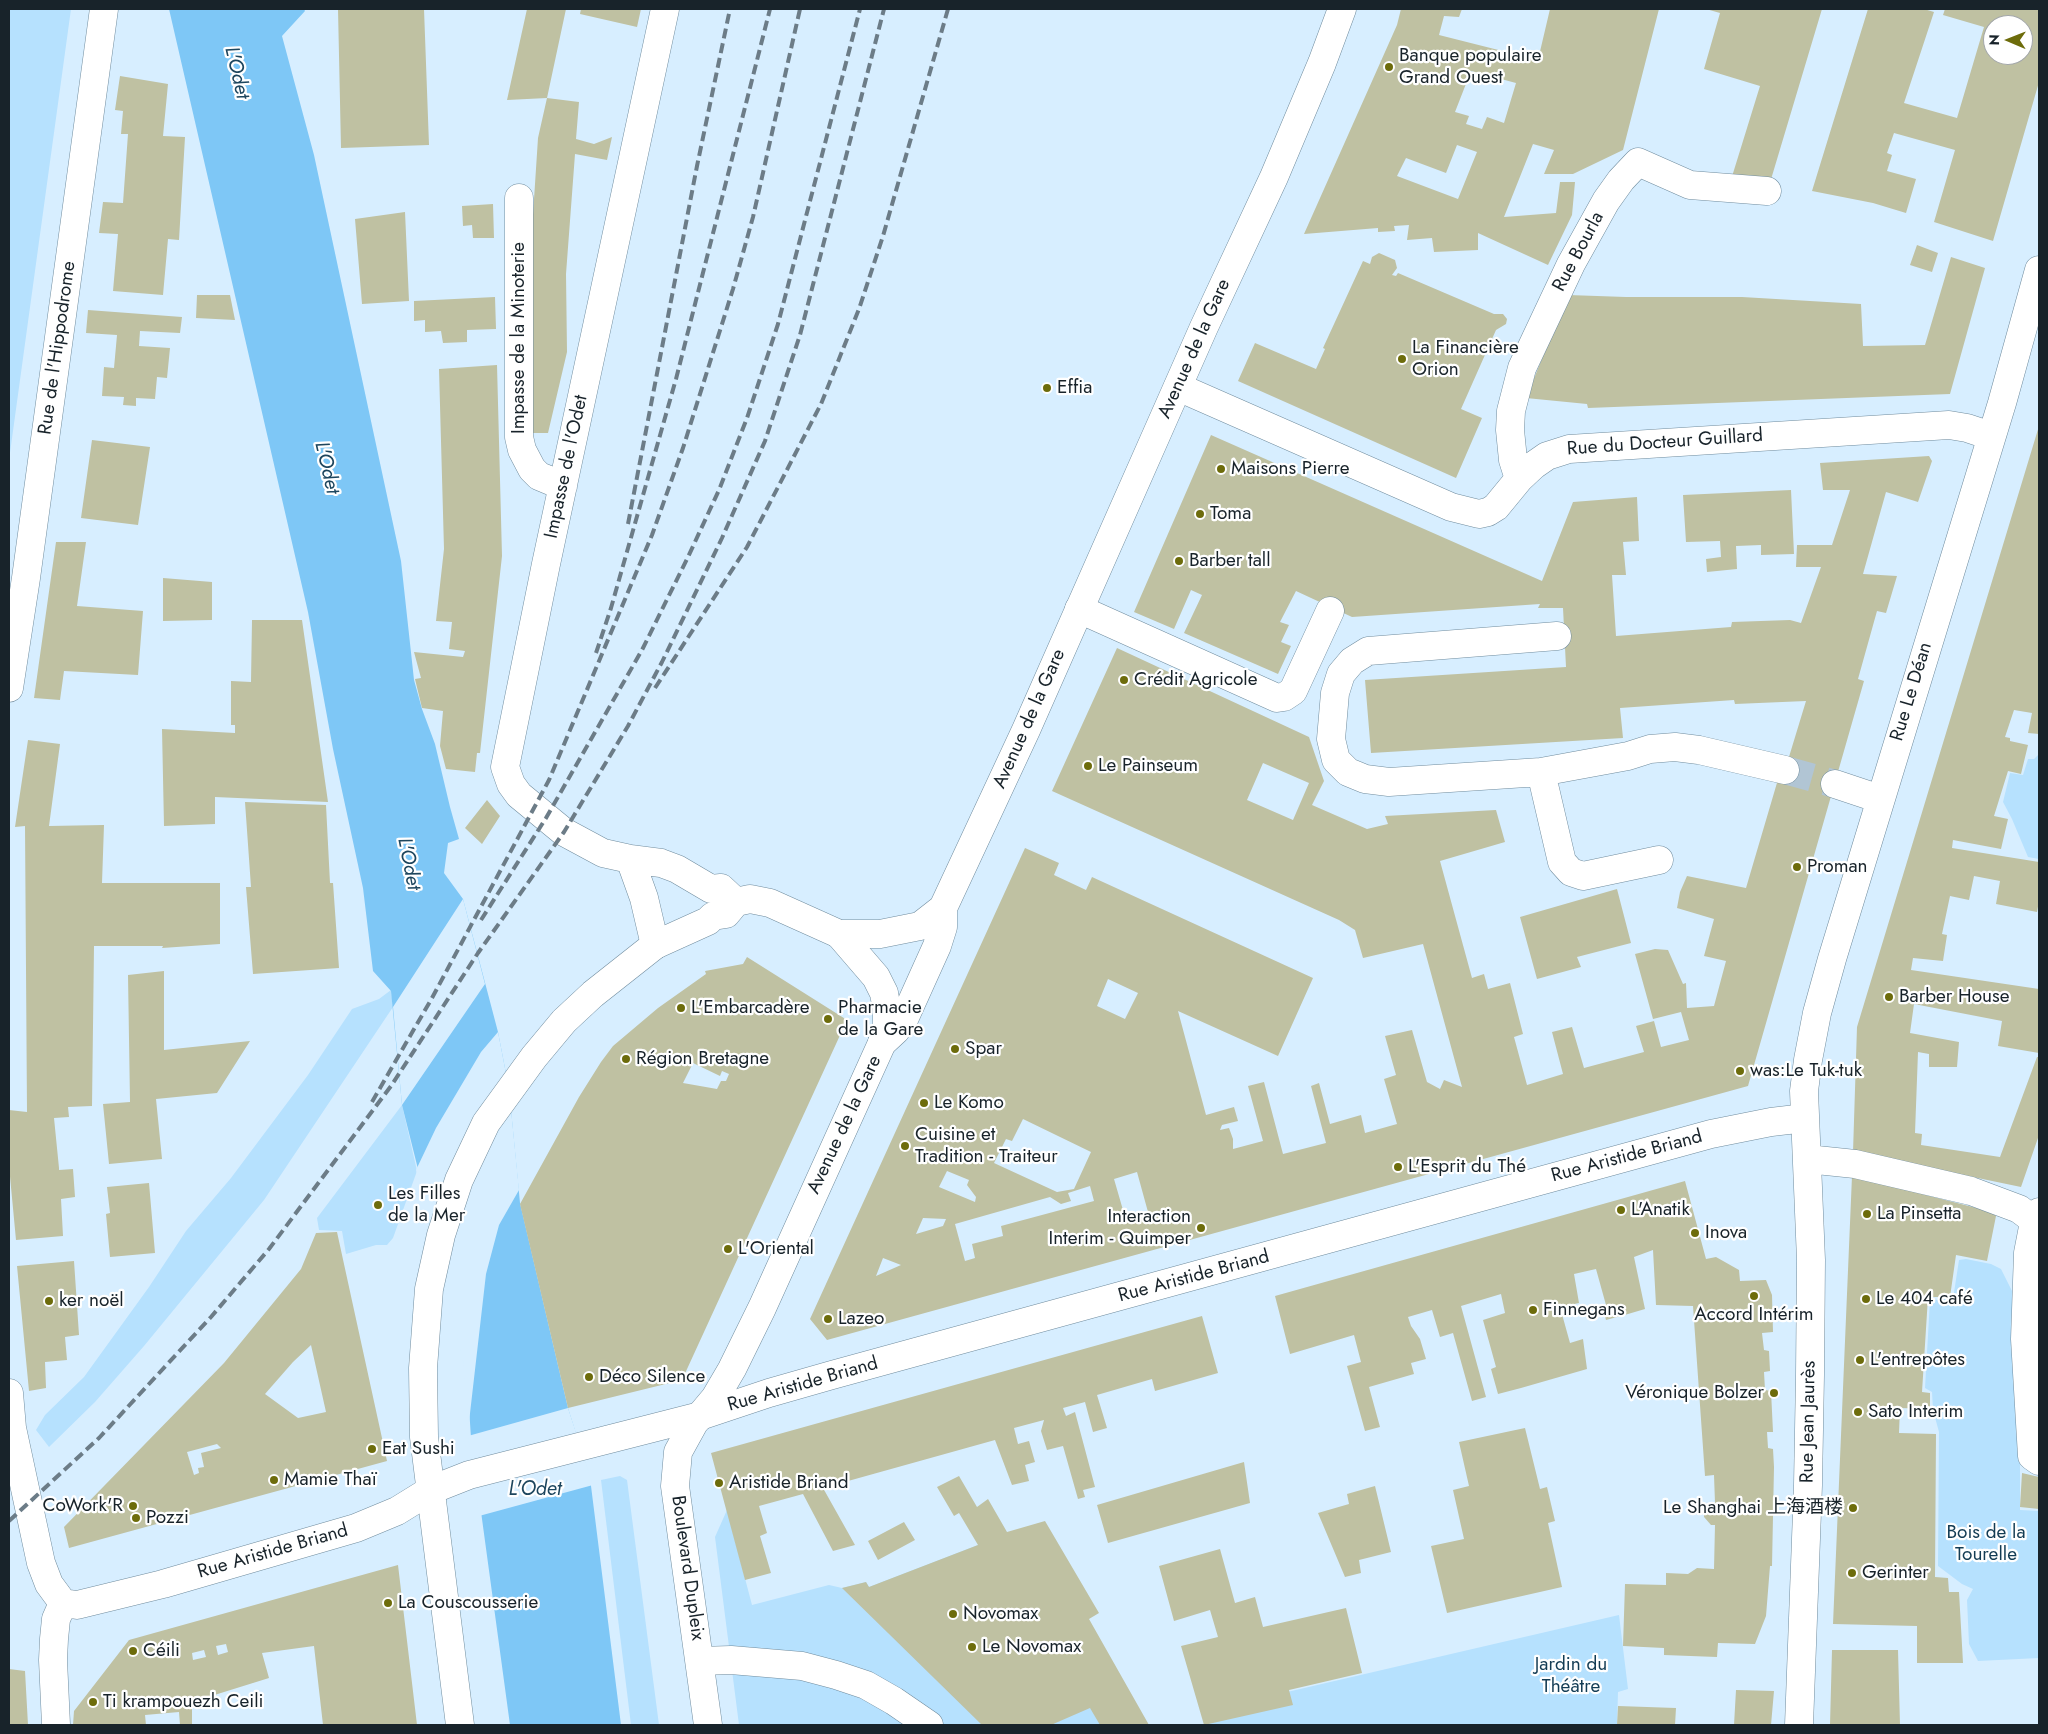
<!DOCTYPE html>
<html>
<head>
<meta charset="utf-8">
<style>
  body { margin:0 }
  #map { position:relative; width:2048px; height:1734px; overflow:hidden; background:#d7eeff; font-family:Jost,sans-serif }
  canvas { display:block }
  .frame { position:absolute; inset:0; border:10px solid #18232a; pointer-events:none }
  .north { position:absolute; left:1983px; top:15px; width:50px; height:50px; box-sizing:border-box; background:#fff; border:1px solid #a3a7aa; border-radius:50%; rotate:271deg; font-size:14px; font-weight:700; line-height:20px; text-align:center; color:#18232a }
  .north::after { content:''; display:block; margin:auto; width:18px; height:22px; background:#6d6c0b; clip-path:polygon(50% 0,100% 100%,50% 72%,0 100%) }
</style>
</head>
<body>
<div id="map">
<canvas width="2048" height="1734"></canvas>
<div class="frame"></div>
<div class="north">N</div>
</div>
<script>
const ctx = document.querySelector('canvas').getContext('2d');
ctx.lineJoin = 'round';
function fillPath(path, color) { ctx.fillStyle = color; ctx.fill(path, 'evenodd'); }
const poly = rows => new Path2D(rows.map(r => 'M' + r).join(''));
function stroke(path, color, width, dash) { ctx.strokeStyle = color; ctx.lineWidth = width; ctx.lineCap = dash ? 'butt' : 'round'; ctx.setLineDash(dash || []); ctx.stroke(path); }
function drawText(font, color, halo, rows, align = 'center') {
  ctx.font = font + ' Jost,"Noto Sans SC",sans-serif'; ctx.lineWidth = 4.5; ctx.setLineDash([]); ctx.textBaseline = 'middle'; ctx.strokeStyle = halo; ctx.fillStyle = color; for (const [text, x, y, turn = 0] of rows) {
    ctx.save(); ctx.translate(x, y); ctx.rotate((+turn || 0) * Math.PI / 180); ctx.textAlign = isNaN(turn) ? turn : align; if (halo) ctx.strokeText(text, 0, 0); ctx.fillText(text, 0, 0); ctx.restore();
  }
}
fillPath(poly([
  [9,9,71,9,9,460],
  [2039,754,2039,859,2028,857,2012,819,2003,802,2010,773,2023,775,2028,759,2034,759],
  [391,990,393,1007,264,1200,144,1346,95,1402,49,1447,36,1430,45,1415,84,1377,149,1287,186,1231,231,1178,308,1075,352,1009,379,999],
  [402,1105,417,1171,393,1238,387,1245,376,1245,346,1254,342,1231,319,1230,317,1218],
  [1966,1259,1991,1264,2001,1269,2016,1299,2020,1444,2020,1510,2039,1511,2039,1658,1978,1661,1969,1644,1967,1600,1973,1589,1962,1584,1938,1566,1939,1432,1933,1410,1932,1392,1925,1388,1930,1300,1953,1299,1959,1260],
  [620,1476,627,1480,659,1725,631,1725,601,1480],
  [727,1510,752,1605,829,1585,842,1588,866,1582,869,1587,978,1545,993,1536,1103,1725,739,1725,715,1537],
  [1619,1615,1628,1689,1618,1692,1617,1725,1205,1725,1201,1712]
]), '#b6e1fe');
fillPath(poly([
  [169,9,304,9,305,11,282,36,314,155,401,561,414,680,422,709,435,744,450,807,459,839,448,843,444,873,463,899,498,1032,509,1089,520,1203,568,1408,590,1478,621,1725,510,1725,471,1438,466,1361,402,1105,391,991,373,971,363,888,333,749,308,612]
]), '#7ec7f6');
fillPath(poly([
  [463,899,485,984,402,1105,393,1007],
  [498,1032,509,1089,519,1190,499,1225,486,1274,469,1422,463,1361,416,1170,436,1128,481,1052],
  [568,1408,593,1485,479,1516,468,1436]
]), '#d7eeff');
fillPath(poly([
  [338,9,424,9,429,145,341,148],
  [527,9,566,9,547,98,507,100],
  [581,9,641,9,637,27,580,14],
  [1401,9,1462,9,1459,17,1444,16,1439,35,1538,60,1550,9,1659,9,1623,150,1573,174,1544,174,1554,150,1533,144,1504,217,1556,213,1560,182,1575,182,1572,215,1548,265,1478,233,1478,250,1434,252,1432,238,1407,240,1409,225,1394,226,1395,231,1378,232,1378,228,1304,234,1397,25],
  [1471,71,1516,83,1504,123,1487,117,1482,129,1466,124,1469,116,1455,112],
  [1457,145,1477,152,1458,199,1397,176,1406,158,1446,173],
  [1706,9,1822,9,1769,186,1730,183,1760,86,1704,69,1720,13],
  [1868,9,1924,9,1934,12,1904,103,1957,118,1984,27,1943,15,1945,9,2039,9,2039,82,1993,241,1934,222,1955,150,1894,133,1887,153,1892,155,1887,171,1916,179,1906,213,1873,203,1812,191],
  [1993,25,2023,25,2023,55,1993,55],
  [120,76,168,84,163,136,185,137,179,240,168,239,163,295,113,291,118,234,99,233,103,202,123,203,128,134,121,134,123,111,115,110],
  [547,98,579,102,576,139,594,144,612,137,607,160,575,154,566,274,567,352,548,433,532,433,529,276,538,138],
  [493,204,494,238,473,238,472,225,463,226,462,206],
  [405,212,409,301,362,304,355,219],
  [1917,245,1938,253,1932,272,1910,265],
  [1379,253,1395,260,1397,268,1392,275,1396,276,1398,273,1494,314,1503,314,1507,319,1506,324,1496,330,1461,409,1482,418,1456,478,1238,381,1255,343,1316,369,1325,349,1323,348,1363,261,1370,264,1372,257],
  [1951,257,1985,268,1950,394,1588,408,1587,404,1526,398,1568,295,1626,297,1742,297,1861,304,1863,346,1925,345],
  [197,295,230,295,235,320,196,318],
  [495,297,496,329,467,330,467,342,443,343,441,331,425,332,425,320,414,321,414,301],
  [88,310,182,317,180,333,140,331,139,346,170,348,167,378,157,377,155,399,136,398,136,406,123,405,124,397,102,396,104,367,114,368,117,335,86,333],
  [497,365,502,556,480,753,477,753,475,772,446,769,440,746,443,711,422,708,415,679,421,678,414,652,463,657,465,651,449,649,452,622,436,621,444,549,439,369],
  [2039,426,2039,734,2028,733,2032,713,2014,710,2005,737,2010,738,2010,741,2028,745,2021,774,2008,771,1994,816,2008,819,2001,849,1953,840,1952,848,2039,862,2039,901,2037,912,1996,904,2000,881,1974,876,1969,900,1950,896,1942,934,1947,935,1943,961,1913,958,1911,970,2039,989,2039,1053,1998,1046,2002,1021,1914,1004,1910,1033,1959,1042,1957,1067,1929,1067,1929,1054,1918,1052,1915,1133,1922,1134,1921,1145,2000,1157,2037,1057,2039,1057,2039,1135,2021,1187,1853,1152,1857,1027],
  [1211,435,1542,581,1573,502,1637,497,1639,541,1623,542,1626,575,1612,575,1616,636,1731,627,1732,622,1790,620,1801,623,1821,567,1796,567,1797,545,1832,545,1850,490,1823,490,1820,463,1929,456,1932,461,1918,502,1886,492,1863,574,1897,576,1886,613,1877,611,1858,679,1864,681,1748,1086,827,1340,810,1319,1025,848,1059,863,1054,875,1086,890,1092,877,1313,978,1278,1056,1178,1011,1206,1115,1234,1107,1238,1121,1222,1125,1220,1130,1229,1128,1233,1139,1233,1149,1263,1141,1248,1086,1264,1082,1283,1154,1326,1143,1311,1086,1319,1083,1330,1124,1361,1115,1365,1133,1397,1124,1384,1079,1396,1075,1385,1036,1412,1030,1427,1082,1440,1089,1444,1080,1462,1087,1423,944,1363,958,1355,930,1339,920,1052,791,1117,648,1309,737,1324,781,1312,805,1367,829,1388,824,1385,816,1496,810,1505,842,1440,861,1472,978,1484,974,1488,989,1510,983,1523,1034,1514,1037,1527,1085,1563,1074,1552,1032,1572,1027,1584,1068,1644,1052,1636,1026,1654,1021,1661,1047,1689,1040,1681,1012,1653,1019,1635,954,1655,949,1668,950,1683,984,1686,983,1687,1008,1714,1006,1726,961,1704,956,1714,919,1677,908,1680,892,1687,876,1746,888,1779,776,1785,770,1806,701,1735,704,1734,700,1620,708,1623,738,1371,753,1365,680,1566,667,1563,608,1538,608,1540,604,1352,617,1296,591,1280,622,1289,625,1281,642,1291,646,1278,674,1184,633,1202,595,1191,590,1174,629,1134,612],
  [1263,763,1309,783,1293,820,1247,800],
  [1108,979,1138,993,1125,1019,1097,1006],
  [1023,1119,1091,1152,1074,1189,1057,1192,994,1163,1006,1139,1012,1141],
  [947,1171,969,1180,967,1185,976,1197,975,1202,939,1187],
  [1137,1172,1148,1212,1125,1217,1114,1179],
  [1090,1186,1094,1201,1001,1226,1003,1236,972,1244,975,1258,965,1261,955,1224,1050,1197,1061,1204,1071,1201,1068,1193],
  [923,1218,946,1219,943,1226,916,1234],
  [883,1258,901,1265,876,1276],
  [92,440,150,447,138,525,81,518],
  [1791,490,1794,554,1761,555,1761,545,1736,546,1737,569,1707,572,1706,559,1721,557,1720,541,1686,542,1683,495],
  [56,542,86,542,77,606,143,611,138,675,64,671,60,700,34,698],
  [163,578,212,582,212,620,163,621],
  [252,620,302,620,328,802,215,797,215,824,164,826,162,729,235,733,235,725,231,725,231,681,251,682],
  [28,740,60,744,49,826,104,825,102,883,220,883,220,944,162,948,163,946,94,946,92,1106,68,1107,69,1117,54,1118,59,1168,59,1170,73,1169,75,1197,61,1199,63,1236,16,1240,9,1166,9,1110,27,1112,25,826,15,827],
  [487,800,500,816,482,844,465,828],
  [245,802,326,805,330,883,333,883,339,968,253,974,246,887,251,887],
  [1617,889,1631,943,1577,957,1581,967,1537,979,1520,917],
  [747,957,847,1020,682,1380,568,1408,520,1204,579,1097,601,1062,613,1046,658,1008,706,974,705,971,743,964],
  [693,1063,720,1076,722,1071,729,1074,726,1081,721,1081,717,1089,683,1083],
  [164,971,164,1050,250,1041,217,1093,156,1099,162,1159,109,1164,103,1104,130,1102,128,975],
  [1852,1176,1992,1212,1996,1216,1987,1261,1956,1255,1950,1297,1928,1297,1922,1392,1930,1393,1930,1409,1900,1408,1899,1433,1936,1434,1935,1577,1948,1578,1949,1592,1959,1592,1963,1663,1917,1663,1917,1626,1833,1624],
  [1685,1181,1706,1259,1716,1257,1739,1270,1740,1281,1766,1280,1772,1295,1773,1332,1762,1333,1764,1350,1769,1351,1770,1371,1764,1372,1765,1390,1771,1391,1773,1432,1767,1432,1768,1448,1773,1449,1774,1467,1772,1566,1770,1566,1766,1616,1755,1644,1718,1643,1717,1657,1664,1655,1664,1648,1623,1646,1625,1584,1666,1585,1666,1573,1688,1574,1697,1568,1714,1569,1715,1525,1711,1525,1704,1517,1704,1509,1711,1503,1715,1503,1714,1475,1705,1476,1693,1306,1656,1305,1653,1250,1634,1257,1645,1309,1628,1314,1606,1320,1602,1306,1606,1305,1596,1269,1574,1274,1579,1303,1560,1307,1570,1343,1583,1339,1587,1369,1521,1388,1498,1394,1491,1369,1496,1367,1483,1320,1505,1313,1501,1294,1461,1306,1486,1397,1472,1401,1453,1333,1440,1337,1432,1310,1408,1317,1411,1326,1420,1339,1426,1359,1411,1363,1414,1374,1369,1387,1380,1427,1365,1431,1347,1366,1361,1362,1354,1335,1290,1354,1275,1296],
  [149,1183,155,1253,110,1257,106,1214,110,1213,107,1187],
  [337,1232,387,1461,69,1548,64,1527,224,1363,301,1269,316,1233],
  [311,1345,326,1412,298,1418,265,1394,293,1362],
  [217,1444,221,1448,201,1453,204,1467,198,1468,199,1473,194,1475,187,1452],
  [74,1261,79,1335,65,1337,67,1360,45,1362,46,1388,29,1391,17,1266],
  [1202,1316,1218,1373,1155,1391,1152,1379,1097,1395,1107,1428,1093,1432,1085,1402,1063,1408,1066,1416,1075,1412,1095,1487,1083,1490,1085,1497,1078,1499,1063,1446,1047,1450,1041,1431,1044,1420,1014,1428,1018,1444,1029,1441,1035,1462,1025,1465,1029,1481,1012,1485,995,1440,823,1488,855,1545,833,1551,803,1494,759,1506,767,1533,760,1536,771,1573,745,1580,711,1453],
  [1525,1428,1540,1489,1547,1487,1555,1521,1548,1523,1562,1587,1447,1613,1431,1546,1464,1539,1453,1490,1469,1486,1459,1442],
  [1244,1462,1250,1503,1108,1543,1097,1505],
  [2022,1473,2039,1477,2039,1509,2020,1507],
  [959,1476,977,1507,988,1499,1007,1532,1045,1521,1099,1613,1089,1619,1149,1725,1100,1725,1090,1708,1051,1725,982,1725,842,1588,866,1582,869,1587,978,1545,959,1513,954,1516,937,1487],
  [1375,1486,1391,1552,1359,1560,1361,1573,1345,1577,1318,1513,1349,1504,1347,1494],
  [904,1522,915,1540,878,1560,868,1541],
  [1220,1549,1235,1603,1255,1597,1263,1627,1346,1608,1362,1673,1289,1690,1293,1705,1204,1725,1181,1646,1218,1637,1210,1610,1174,1621,1159,1566],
  [398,1565,417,1725,323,1725,314,1646,262,1653,269,1678,192,1702,192,1725,180,1725,179,1712,145,1715,146,1725,73,1725,74,1711,129,1640],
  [226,1644,228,1652,218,1655,216,1646],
  [204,1650,206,1657,193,1660,192,1653],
  [1832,1650,1898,1650,1900,1725,1830,1725],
  [9,1669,25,1671,28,1725,9,1725],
  [1736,1690,1774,1691,1771,1725,1734,1725],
  [1618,1706,1676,1708,1675,1725,1617,1725]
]), '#bfc1a2');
stroke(poly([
  [1785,770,1835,784]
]), '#b1c5d4', 28, [28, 14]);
const minor = poly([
  [665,9,546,564,505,767,511,784,519,795,564,832,603,853,630,859,661,863,677,869,711,889,721,888,736,902],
  [519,198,519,437,522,450,532,469,539,476,563,486],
  [1178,387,1451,507,1479,514,1488,512,1496,507,1519,479,1534,465,1547,456,1569,449,1949,425,1967,428,1991,436],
  [1519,479,1513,460,1510,430,1511,411,1522,368,1571,264,1606,201,1621,180,1638,162,1690,185,1767,191],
  [1079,609,1277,698,1284,697,1293,691,1330,611],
  [1557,636,1368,651,1352,661,1341,674,1335,693,1331,739,1336,760,1348,772,1365,779,1389,782,1541,772,1628,756,1650,749,1675,747,1699,750,1785,770],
  [9,688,26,578,104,9],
  [1541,772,1562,862,1571,872,1583,876,1659,860],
  [1835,784,1880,799],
  [630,859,644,898,655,945],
  [839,934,876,977,884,993,887,1010,887,1025,882,1043],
  [1807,1159,1855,1164,1971,1191,2019,1209,2039,1224],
  [2039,1212,2034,1222,2028,1253,2025,1339,2032,1456,2039,1461],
  [9,1393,12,1428,41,1563,49,1584,63,1603],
  [63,1603,77,1605,163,1584,356,1528,397,1511,431,1490,469,1475,700,1416,769,1393,832,1375,1711,1134,1771,1122,1805,1118],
  [700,1661,731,1660,802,1666,836,1675,866,1685,894,1701,929,1725],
  [56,1725,53,1660,54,1639,56,1619,63,1603],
  [1799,1725,1808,1485,1810,1375,1811,1260,1804,1091,1808,1060,1817,1013,1832,959,2002,403,2039,270]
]);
const major = poly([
  [460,1725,424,1437,423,1368,429,1289,441,1235,459,1180,486,1123,534,1057,564,1021,593,994,655,945,708,921,713,916,726,914,736,902,750,899,770,903,839,934,880,934,920,926,943,908],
  [708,1725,675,1486,678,1452,694,1423,715,1398,732,1369,762,1308,882,1043,896,1030,905,1017,937,946,943,927,943,908,1026,730,1204,327,1274,177,1322,63,1342,9]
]);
stroke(minor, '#708c9e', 29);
stroke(major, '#708c9e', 29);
stroke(minor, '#fff', 28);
stroke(major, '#fff', 28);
stroke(poly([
  [628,524,697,166,730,9],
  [596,653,611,608,676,379,770,9],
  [655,688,747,547,821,404,859,309,883,236,948,9],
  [481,920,546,818,642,650,688,557,719,490,747,418,778,324,860,9],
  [372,1102,432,998,549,780,652,535,683,448,733,289,753,217,800,9],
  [9,1521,99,1438,211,1317,269,1249,391,1086,478,953,564,832,628,726,662,662,722,538,765,441,800,335,884,9]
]), '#6c7c87', 4, [10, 5]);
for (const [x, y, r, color] of [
  [1389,67,5,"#6d6c0b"],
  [1402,359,5,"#6d6c0b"],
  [1047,388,5,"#6d6c0b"],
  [1221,469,5,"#6d6c0b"],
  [1200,514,5,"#6d6c0b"],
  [1179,561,5,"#6d6c0b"],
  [1124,680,5,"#6d6c0b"],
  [1088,766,5,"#6d6c0b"],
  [1797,867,5,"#6d6c0b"],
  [1889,997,5,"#6d6c0b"],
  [681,1008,5,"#6d6c0b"],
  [828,1019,5,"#6d6c0b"],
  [955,1049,5,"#6d6c0b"],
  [626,1059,5,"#6d6c0b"],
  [1740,1071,5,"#6d6c0b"],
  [924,1103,5,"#6d6c0b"],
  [905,1146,5,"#6d6c0b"],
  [1398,1167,5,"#6d6c0b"],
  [378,1205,5,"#6d6c0b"],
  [1621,1210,5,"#6d6c0b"],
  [1867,1214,5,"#6d6c0b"],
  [1201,1228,5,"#6d6c0b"],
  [1695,1233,5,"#6d6c0b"],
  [728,1249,5,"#6d6c0b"],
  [1754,1296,5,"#6d6c0b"],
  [1866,1299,5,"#6d6c0b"],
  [49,1301,5,"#6d6c0b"],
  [1533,1310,5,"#6d6c0b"],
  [828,1319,5,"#6d6c0b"],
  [1860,1360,5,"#6d6c0b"],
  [589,1377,5,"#6d6c0b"],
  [1774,1393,5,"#6d6c0b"],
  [1858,1412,5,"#6d6c0b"],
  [372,1449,5,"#6d6c0b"],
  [274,1480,5,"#6d6c0b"],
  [719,1483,5,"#6d6c0b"],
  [133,1506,5,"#6d6c0b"],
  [1853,1508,5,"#6d6c0b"],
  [136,1518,5,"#6d6c0b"],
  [1852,1573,5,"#6d6c0b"],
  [388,1603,5,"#6d6c0b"],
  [953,1614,5,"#6d6c0b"],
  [972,1647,5,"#6d6c0b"],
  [133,1651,5,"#6d6c0b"],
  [93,1702,5,"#6d6c0b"]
]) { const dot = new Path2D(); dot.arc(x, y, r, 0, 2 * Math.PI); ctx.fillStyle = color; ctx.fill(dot); stroke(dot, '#fff', 2); }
drawText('19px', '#18232a', '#fff', [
  ["Banque populaire",1399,56],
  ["Grand Ouest",1399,78],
  ["La Financière",1412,348],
  ["Orion",1412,370],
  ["Effia",1057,388],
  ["Maisons Pierre",1231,469],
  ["Toma",1210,514],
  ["Barber tall",1189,561],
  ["Crédit Agricole",1134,680],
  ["Le Painseum",1098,766],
  ["Proman",1807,867],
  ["Barber House",1899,997],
  ["L'Embarcadère",691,1008],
  ["Pharmacie",838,1008],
  ["de la Gare",838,1030],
  ["Spar",965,1049],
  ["Région Bretagne",636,1059],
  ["was:Le Tuk-tuk",1750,1071],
  ["Le Komo",934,1103],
  ["Cuisine et",915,1135],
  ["Tradition - Traiteur",915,1157],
  ["L'Esprit du Thé",1408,1167],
  ["Les Filles",388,1194],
  ["de la Mer",388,1216],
  ["L'Anatik",1631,1210],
  ["La Pinsetta",1877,1214],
  ["Interaction",1191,1217,"right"],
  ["Interim - Quimper",1191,1239,"right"],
  ["Inova",1705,1233],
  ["L'Oriental",738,1249],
  ["Le 404 café",1876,1299],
  ["ker noël",59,1301],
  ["Finnegans",1543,1310],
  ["Accord Intérim",1754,1315,"center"],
  ["Lazeo",838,1319],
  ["L'entrepôtes",1870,1360],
  ["Déco Silence",599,1377],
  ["Véronique Bolzer",1764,1393,"right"],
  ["Sato Interim",1868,1412],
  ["Eat Sushi",382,1449],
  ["Mamie Thaï",284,1480],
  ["Aristide Briand",729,1483],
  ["CoWork'R",123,1506,"right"],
  ["Le Shanghai 上海酒楼",1843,1508,"right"],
  ["Pozzi",146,1518],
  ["Gerinter",1862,1573],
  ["La Couscousserie",398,1603],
  ["Novomax",963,1614],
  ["Le Novomax",982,1647],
  ["Céili",143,1651],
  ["Ti krampouezh Ceili",103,1702]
], 'left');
drawText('19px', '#18232a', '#fff', [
  ["Rue Bourla",1579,252,-62],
  ["Impasse de la Minoterie",519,338,-90],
  ["Rue de l'Hippodrome",58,348,-82],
  ["Avenue de la Gare",1195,349,-66],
  ["Rue du Docteur Guillard",1665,443,-4],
  ["Impasse de l'Odet",567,467,-78],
  ["Rue Le Déan",1912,692,-73],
  ["Avenue de la Gare",1030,719,-66],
  ["Avenue de la Gare",845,1125,-65],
  ["Rue Aristide Briand",1627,1157,-15],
  ["Rue Aristide Briand",1194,1277,-15],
  ["Rue Aristide Briand",803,1385,-16],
  ["Rue Jean Jaurès",1809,1422,-89],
  ["Rue Aristide Briand",273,1552,-16],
  ["Boulevard Dupleix",687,1568,82]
]);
drawText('19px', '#133c54', '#fff', [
  ["Bois de la",1986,1533],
  ["Tourelle",1986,1555],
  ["Jardin du",1571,1665],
  ["Théâtre",1571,1687]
]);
drawText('italic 20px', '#1d465e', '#fff', [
  ["L'Odet",236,73,77],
  ["L'Odet",326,468,77],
  ["L'Odet",408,864,79],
  ["L'Odet",535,1490]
]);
</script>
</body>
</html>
